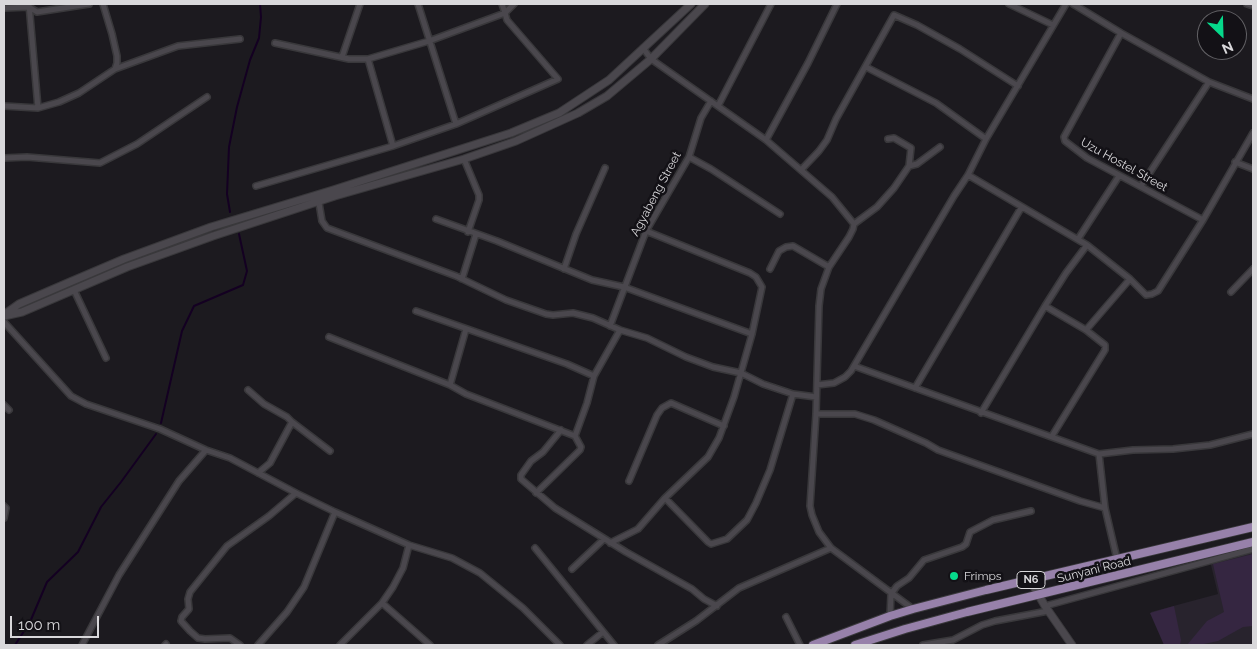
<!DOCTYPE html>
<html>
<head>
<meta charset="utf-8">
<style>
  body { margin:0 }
  #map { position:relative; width:1257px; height:649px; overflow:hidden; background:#1c1a1f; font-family:Raleway,sans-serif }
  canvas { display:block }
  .frame { position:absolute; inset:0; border:5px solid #d9d8db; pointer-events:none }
  .north { position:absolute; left:1197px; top:10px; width:50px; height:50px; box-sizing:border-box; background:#131116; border:1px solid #626165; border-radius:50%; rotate:156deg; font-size:14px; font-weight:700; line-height:20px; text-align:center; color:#d9d8db }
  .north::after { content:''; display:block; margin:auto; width:18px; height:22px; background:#06d98b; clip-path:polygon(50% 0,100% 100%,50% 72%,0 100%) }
  .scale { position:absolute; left:10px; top:616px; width:89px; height:22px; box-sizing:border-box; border:2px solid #d9d8db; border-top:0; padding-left:6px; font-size:15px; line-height:18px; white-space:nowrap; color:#d9d8db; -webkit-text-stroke:4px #131116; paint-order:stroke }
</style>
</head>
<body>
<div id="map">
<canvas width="1257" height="649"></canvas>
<div class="frame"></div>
<div class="north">N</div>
<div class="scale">100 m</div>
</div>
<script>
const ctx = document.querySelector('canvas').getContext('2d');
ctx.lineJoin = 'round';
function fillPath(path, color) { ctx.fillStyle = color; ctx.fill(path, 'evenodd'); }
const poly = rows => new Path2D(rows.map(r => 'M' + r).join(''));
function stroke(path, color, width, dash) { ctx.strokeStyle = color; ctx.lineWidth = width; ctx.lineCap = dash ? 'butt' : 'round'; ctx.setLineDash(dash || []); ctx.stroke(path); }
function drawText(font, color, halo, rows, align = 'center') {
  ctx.font = font + ' Raleway,sans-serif'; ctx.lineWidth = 5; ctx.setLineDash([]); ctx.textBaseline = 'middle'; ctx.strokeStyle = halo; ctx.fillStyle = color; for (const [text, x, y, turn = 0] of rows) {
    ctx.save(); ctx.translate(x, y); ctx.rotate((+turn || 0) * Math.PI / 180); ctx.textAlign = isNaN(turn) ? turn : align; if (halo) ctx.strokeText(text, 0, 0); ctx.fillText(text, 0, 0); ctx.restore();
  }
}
fillPath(poly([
  [1253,550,1253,645,1165,645,1151,612,1218,594,1210,561]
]), '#28232d');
fillPath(poly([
  [1253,554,1253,626,1243,627,1218,641,1199,645,1187,645,1207,621,1224,612,1213,564],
  [1174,606,1181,640,1180,645,1164,645,1150,613]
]), '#352641');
stroke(poly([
  [230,212,227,194,229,147,237,107,250,60,259,38,261,17,260,4],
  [161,423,182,331,194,306,243,285,247,271,239,234],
  [15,645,30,622,47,582,78,552,101,507,121,482,156,434]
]), '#140022', 2);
const street = poly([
  [29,4,38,108],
  [418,4,456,124],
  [1009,4,1053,25],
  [1073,4,1121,33,1209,82,1253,99],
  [1247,4,1253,6],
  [4,8,29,7,37,12,89,4],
  [1121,33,1064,137,1065,141,1087,158,1203,220],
  [275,43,349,59,368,59,429,41,505,13,502,4],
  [643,48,651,59,766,140,832,197,854,224],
  [342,57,360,4],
  [368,59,393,146],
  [866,67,936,103,986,139],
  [115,69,178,46,240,39],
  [4,106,38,108,59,102,79,93,115,69,117,63,117,56,112,34,103,4],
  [718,106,771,4],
  [888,139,894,138,911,148,909,166],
  [766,140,808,63,837,4],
  [689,157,711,169,780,214],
  [4,158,27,157,100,163,137,144,207,97],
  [464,159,479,195,479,200,468,232],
  [1235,162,1253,169],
  [801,170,819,151,827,140,836,119,894,15,917,25,960,49,1018,86],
  [968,175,1087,245,1130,279,1146,295,1152,294,1158,291,1203,220,1253,133],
  [256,186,393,146,456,124,558,79,507,20,505,13,514,4],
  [1141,186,1209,82],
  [319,203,322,221,327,228,456,276,506,300,546,314,553,315,573,313,593,318,620,330,647,338,686,357,713,367,741,373,763,384,793,394,816,397],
  [436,219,497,241,592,280,624,287,752,334],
  [1078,239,1119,176],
  [564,269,576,234,605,168],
  [770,269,779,251,786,247,793,246,829,267],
  [462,279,476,234],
  [74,290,106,358],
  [1231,292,1253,269],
  [1045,306,1086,330,1105,345,1105,350,1052,436],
  [416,311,567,364,594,376],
  [4,322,71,396,86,404,160,429,206,450,230,458,296,493,335,512,409,545,452,558,480,573,523,608,560,645],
  [610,326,646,231,689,157,701,118,711,101],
  [1086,330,1130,279],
  [329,337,450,385,466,394,575,436,581,447,580,450,536,493],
  [854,366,1099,454,1133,450,1173,449,1210,445,1253,434],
  [450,385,466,329],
  [817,385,834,383,845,377,851,371,954,196,968,175,986,139,1066,4],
  [915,388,1021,208],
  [248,390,264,404,287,417,292,422,270,463,258,473],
  [4,405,9,410],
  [981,413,1045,306,1066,273,1087,245],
  [816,414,855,414,874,420,926,443,938,450,1080,501,1105,508],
  [292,422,330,451],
  [561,430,543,452,531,461,521,475,521,479,555,508,626,552,692,589,704,599,717,606],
  [575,436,587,403,594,376,620,330],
  [1099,454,1105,508,1117,559],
  [629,481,657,415,662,408,671,403,724,426],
  [665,498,708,542,711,544,727,539,747,520,756,503,770,470,793,394],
  [4,506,6,508,4,518],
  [610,543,638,529,665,498,708,457,719,438,734,397,752,334,762,287,756,277,750,273,646,231],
  [535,548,614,645],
  [572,569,604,539],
  [382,603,430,645],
  [1045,606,1253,549],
  [913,609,831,548,819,532,812,515,810,506,816,414,819,306,821,289,829,267,849,237,853,229,854,224,877,207,894,188,909,166,917,164,940,147],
  [890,616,891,594,897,586,909,578,924,560,962,547,966,544,970,532,993,520,1031,511],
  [786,617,800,645],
  [82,645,119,575,179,481,206,450],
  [165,645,166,644],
  [240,645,230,638,205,639,198,638,190,631,181,621,182,617,189,609,188,599,190,592,227,546,269,516,296,493],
  [258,645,287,612,304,587,335,512],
  [340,645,382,603,393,587,403,568,409,545],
  [587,645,603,632],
  [658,645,696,621,739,588,831,548],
  [923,645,953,640,982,625,995,621,1048,611]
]);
const secondary = poly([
  [5,314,19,304,70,282,124,259,211,227,333,190,511,133,559,113,609,80,691,4],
  [4,316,22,312,127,267,213,236,335,196,464,159,516,141,578,113,607,96,651,59,705,4],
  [1030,580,1045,606,1072,645]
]);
const primary = poly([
  [813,645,890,616,913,609,986,590,1253,527],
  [855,645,905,629,967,612,1253,542]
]);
stroke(street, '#39383b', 8);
stroke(secondary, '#39383b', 9);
stroke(primary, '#39383b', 10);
stroke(street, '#4a474d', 5);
stroke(secondary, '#4a474d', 7);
stroke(primary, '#9781aa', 8);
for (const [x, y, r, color] of [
  [954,576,5,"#06d98b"]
]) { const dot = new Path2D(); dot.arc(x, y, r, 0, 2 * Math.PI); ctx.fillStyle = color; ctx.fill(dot); stroke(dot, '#131116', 2); }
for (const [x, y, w] of [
  [1031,580,28]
]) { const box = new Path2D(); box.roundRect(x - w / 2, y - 8.5, w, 17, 4); ctx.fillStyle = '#131116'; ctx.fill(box); stroke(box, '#d9d8db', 1); }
drawText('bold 11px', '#d9d8db', null, [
  ["N6",1031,580]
]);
drawText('12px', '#d9d8db', '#131116', [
  ["Uzu Hostel Street",1124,165,29],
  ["Agyabeng Street",656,194,-62],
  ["Sunyani Road",1094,570,-14]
]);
drawText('12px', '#d9d8db', '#131116', [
  ["Frimps",964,576]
], 'left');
</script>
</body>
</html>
